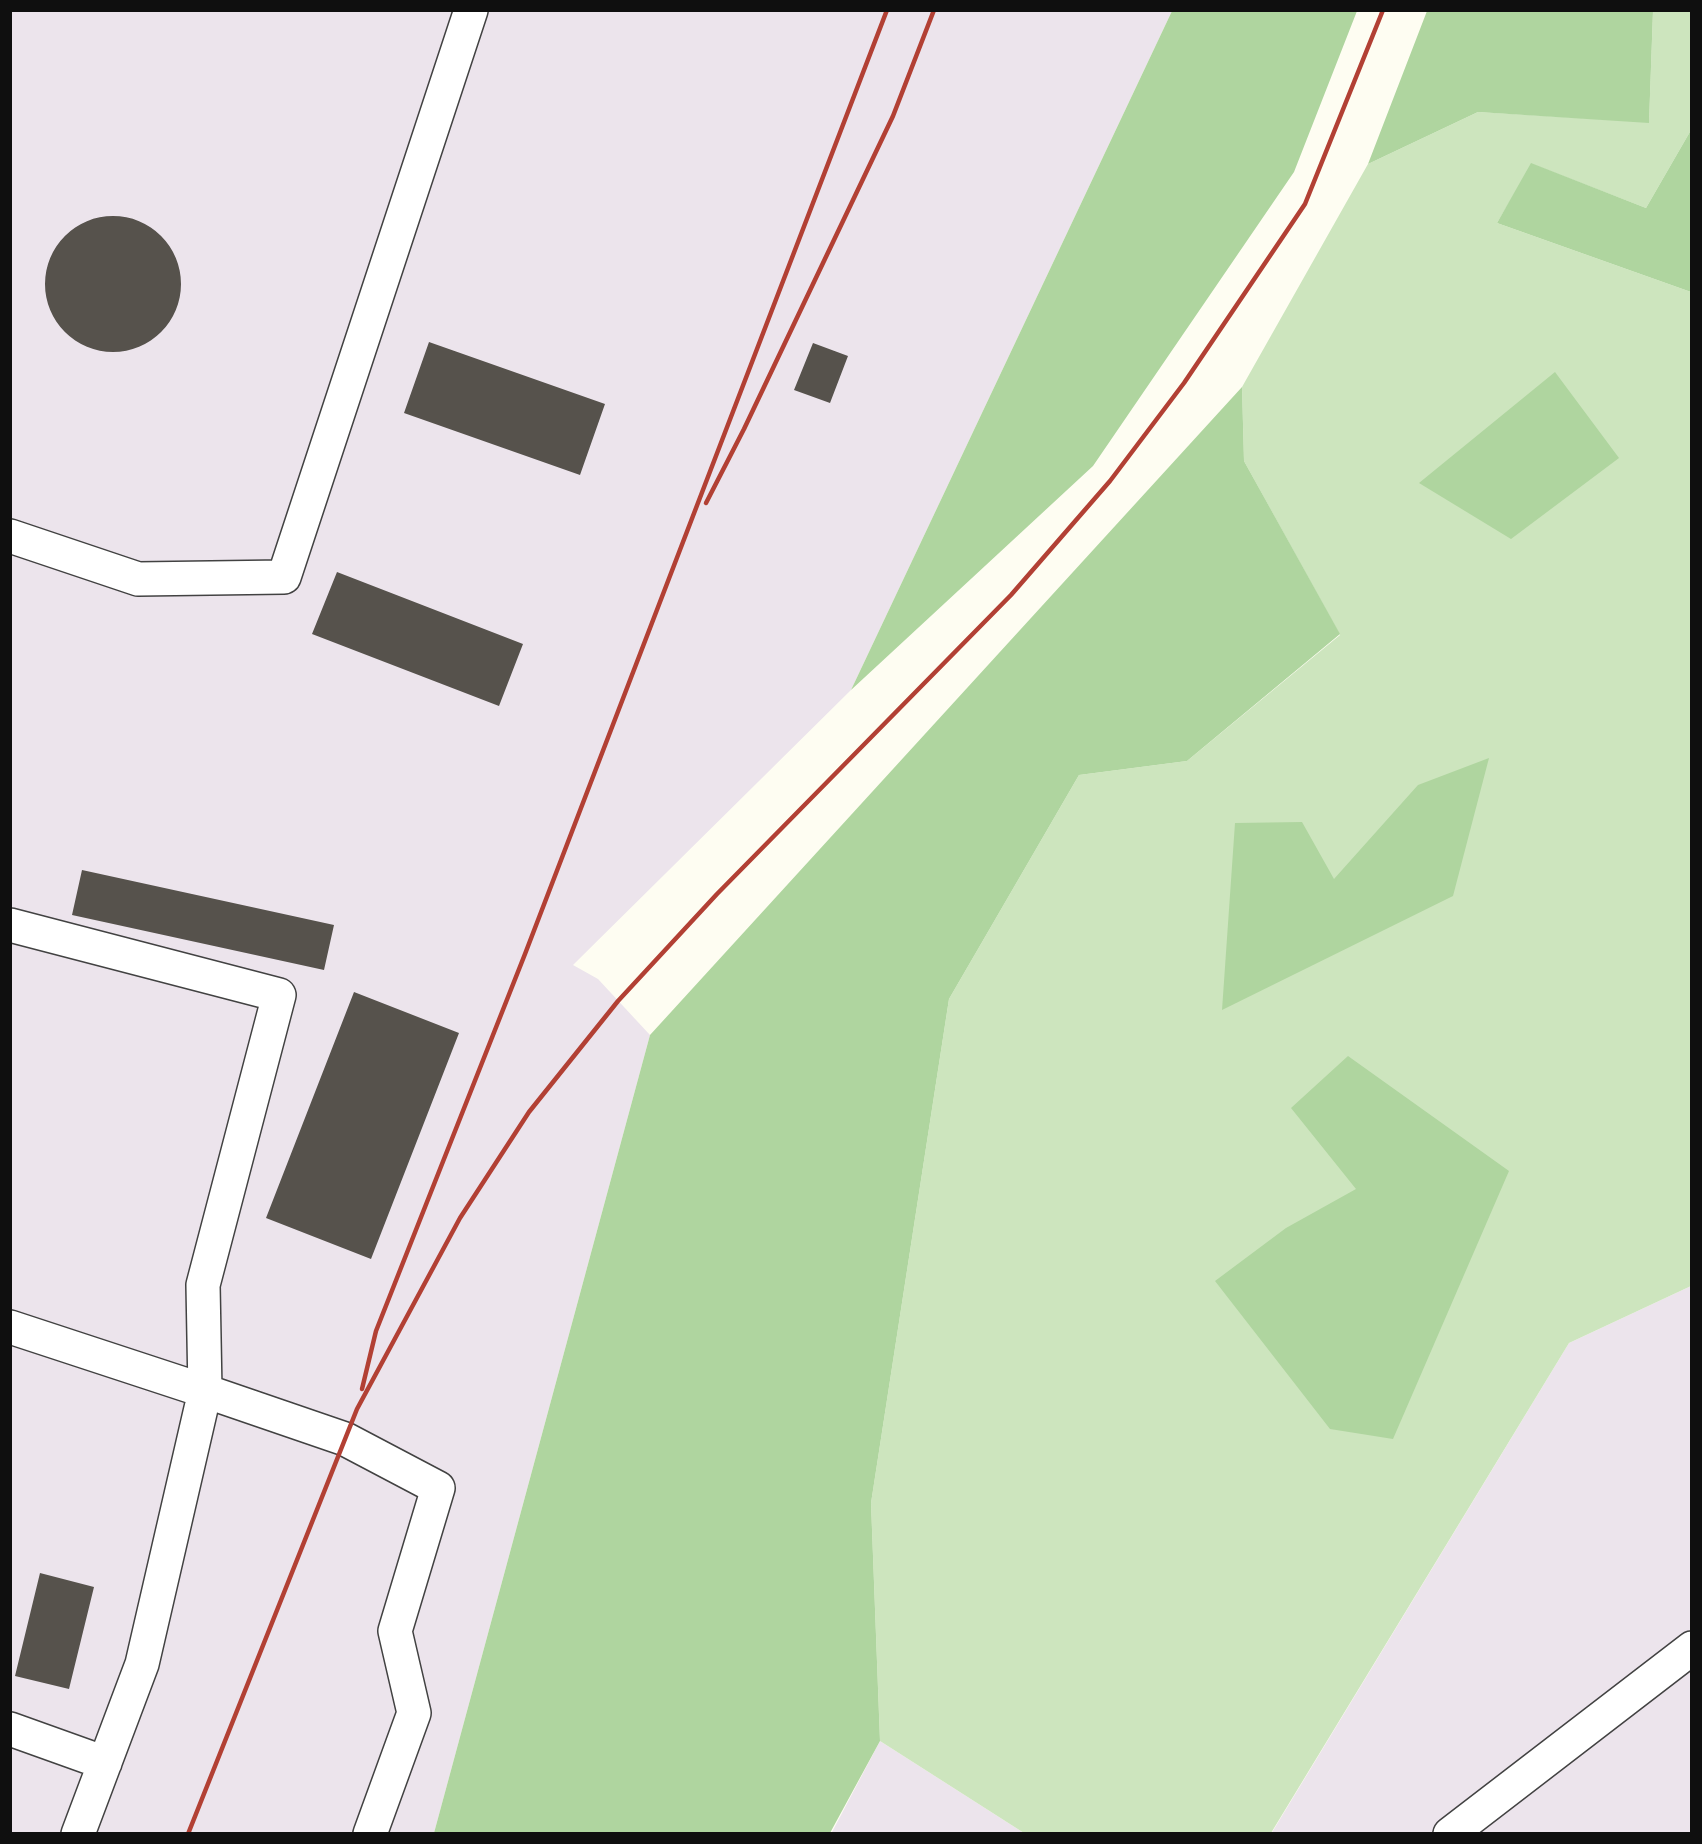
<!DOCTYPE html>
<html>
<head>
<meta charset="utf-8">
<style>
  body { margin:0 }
  #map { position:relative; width:1702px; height:1844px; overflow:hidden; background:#fefdf2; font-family:"IBM Plex Serif",serif }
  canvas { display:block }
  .frame { position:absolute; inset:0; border:12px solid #0f0f0f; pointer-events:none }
</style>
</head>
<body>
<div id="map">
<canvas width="1702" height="1844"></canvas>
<div class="frame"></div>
</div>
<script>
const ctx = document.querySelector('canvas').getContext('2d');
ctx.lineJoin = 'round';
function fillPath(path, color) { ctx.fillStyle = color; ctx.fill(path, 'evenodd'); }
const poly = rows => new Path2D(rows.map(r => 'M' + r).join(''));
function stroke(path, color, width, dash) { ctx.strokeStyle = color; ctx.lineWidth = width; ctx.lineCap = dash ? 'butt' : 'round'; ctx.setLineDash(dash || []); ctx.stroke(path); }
fillPath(poly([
  [11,11,1172,11,851,690,573,965,598,979,650,1035,434,1833,11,1834],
  [1691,1286,1691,1833,1271,1834,1569,1343],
  [880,1741,1024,1833,831,1834]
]), '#ece4ec');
fillPath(poly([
  [1653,11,1691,11,1691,130,1646,208,1532,164,1497,223,1691,292,1691,1286,1569,1343,1271,1833,1024,1833,880,1741,871,1503,949,999,1079,775,1187,761,1340,635,1244,461,1242,387,1368,164,1478,112,1649,122]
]), '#cde5be');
fillPath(poly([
  [1172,11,1357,11,1294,172,1093,466,851,690],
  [1427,11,1653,11,1649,123,1478,112,1368,164],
  [1691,130,1691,292,1497,223,1531,163,1646,208],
  [1555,372,1619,458,1511,539,1419,483],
  [1242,387,1244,461,1340,634,1187,761,1079,775,949,999,871,1503,880,1741,830,1833,434,1833,650,1035],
  [1489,758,1453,896,1222,1010,1235,823,1302,822,1334,879,1418,785],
  [1348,1056,1509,1171,1393,1439,1330,1429,1215,1281,1286,1228,1356,1189,1291,1108]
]), '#afd59f');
fillPath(poly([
  '45 284a68 68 0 1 1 136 0a68 68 0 1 1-136 0Z',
  [429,342,605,404,580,475,404,413],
  [813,343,848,356,830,403,794,390],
  [337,572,523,644,499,706,312,634],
  [82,870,334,925,324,970,72,915],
  [354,992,459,1033,371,1259,266,1218],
  [40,1573,94,1587,69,1689,15,1676]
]), '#56524c');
const minor = poly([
  [10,536,138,579,284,577,471,10],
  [10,925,279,995,203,1285,205,1391,345,1439,438,1488,395,1631,414,1713,370,1834],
  [10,1327,205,1391,142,1664,78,1834],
  [10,1729,105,1763],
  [1450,1834,1692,1648]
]);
stroke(minor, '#424242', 36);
stroke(minor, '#fff', 33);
stroke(poly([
  [706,503,744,429,893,116,934,10],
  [362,1389,376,1331,525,954,887,10],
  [188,1834,357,1409,460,1218,529,1112,618,1001,717,894,1011,595,1110,481,1184,383,1305,204,1383,10]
]), '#b24034', 4.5);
</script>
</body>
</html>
